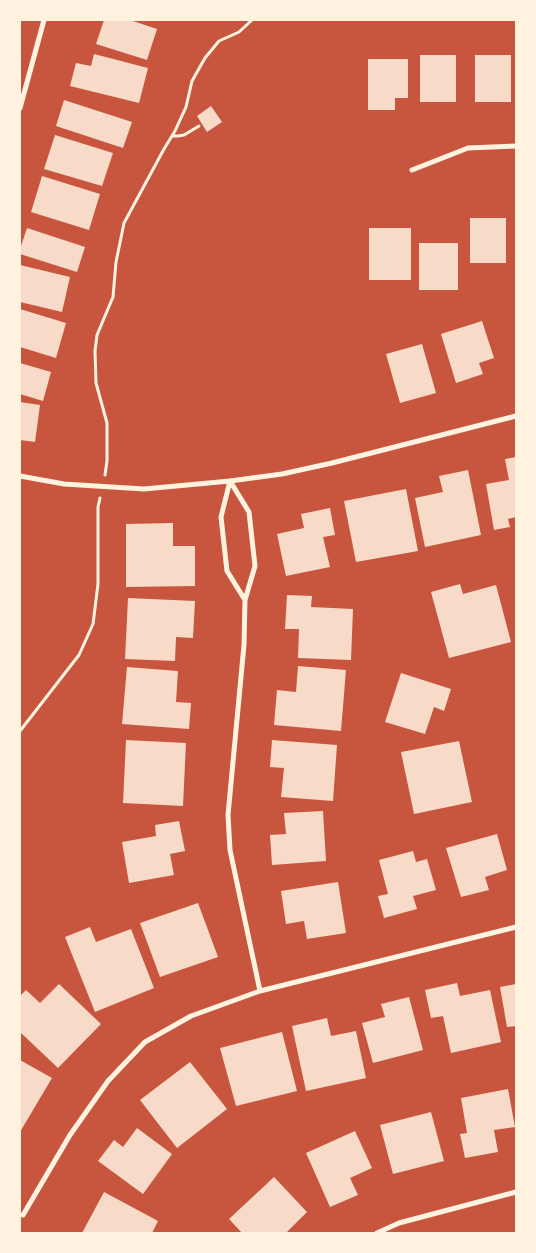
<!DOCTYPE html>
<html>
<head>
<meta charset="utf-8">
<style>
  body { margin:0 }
  #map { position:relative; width:536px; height:1253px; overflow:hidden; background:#c8553d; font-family:"IBM Plex Sans",sans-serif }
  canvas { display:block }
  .frame { position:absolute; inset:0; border:21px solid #fff3e0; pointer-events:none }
</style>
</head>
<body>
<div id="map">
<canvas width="536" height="1253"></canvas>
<div class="frame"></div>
</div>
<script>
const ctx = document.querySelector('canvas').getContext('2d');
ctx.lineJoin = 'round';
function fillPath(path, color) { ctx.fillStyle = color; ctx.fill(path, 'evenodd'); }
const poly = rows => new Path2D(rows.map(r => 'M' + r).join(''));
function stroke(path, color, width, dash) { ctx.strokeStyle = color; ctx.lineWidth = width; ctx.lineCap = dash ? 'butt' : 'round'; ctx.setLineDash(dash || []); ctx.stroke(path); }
fillPath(poly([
  [104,20,130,20,157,29,147,60,96,44],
  [94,54,148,68,139,103,70,86,76,63,91,66],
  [420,55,456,55,456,102,420,102],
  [475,55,511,55,511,102,475,102],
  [368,59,408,59,408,98,395,98,395,110,368,110],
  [64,100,132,122,123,148,56,126],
  [211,106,222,122,207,132,197,116],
  [55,135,113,153,102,186,44,169],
  [42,176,100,194,89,230,31,212],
  [470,218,506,218,506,263,470,263],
  [27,228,85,247,77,272,20,254,20,249],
  [369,228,411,228,411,280,369,280],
  [419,243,458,243,458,290,419,290],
  [20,265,70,277,62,312,20,302],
  [20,309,66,323,56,358,20,347],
  [482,321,494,358,479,363,483,374,456,383,441,334],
  [422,344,436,393,400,403,386,354],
  [20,363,51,372,43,401,20,394],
  [20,402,40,405,35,442,20,440],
  [516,457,516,517,508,519,510,527,494,530,486,484,509,480,505,459],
  [468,470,481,535,425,547,415,498,443,492,439,476],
  [406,489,418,551,356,562,344,501],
  [330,508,335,535,323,537,330,567,286,576,277,534,304,528,301,514],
  [173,523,173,546,195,546,195,586,126,587,126,524],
  [460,584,463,594,496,585,511,642,449,658,431,592],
  [287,595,312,596,311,607,353,609,351,660,298,658,299,629,285,629],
  [128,598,195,601,193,638,176,637,175,661,125,659],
  [298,666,346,670,341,731,274,725,277,690,296,692],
  [127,667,178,671,176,702,191,703,189,729,122,724],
  [401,673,451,689,444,711,434,707,425,734,385,722],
  [126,740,186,743,183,806,123,803],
  [272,740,337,745,333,801,281,797,284,768,270,767],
  [459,741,472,802,414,814,401,752],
  [323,811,326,861,272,865,270,835,286,834,284,813],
  [179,821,185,851,170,854,174,875,129,883,122,842,156,836,155,825],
  [497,834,507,870,485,877,489,890,461,897,446,848],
  [413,851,416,862,427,859,436,890,413,896,417,909,384,918,378,896,388,894,379,860],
  [338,882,346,933,307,939,304,921,286,924,281,891],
  [198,903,218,957,160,977,140,923],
  [90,927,96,942,131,929,154,988,95,1012,65,937],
  [457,983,460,996,490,990,501,1042,451,1053,443,1016,431,1018,425,990],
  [59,984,101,1024,58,1068,20,1032,20,996,26,990,40,1003],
  [516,984,516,1026,507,1027,500,987],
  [409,997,423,1050,373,1063,362,1023,385,1017,381,1004],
  [327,1018,331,1036,356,1031,366,1078,306,1091,292,1026],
  [282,1032,297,1091,236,1106,220,1048],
  [20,1060,52,1078,20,1132],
  [190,1062,227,1109,177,1148,140,1100],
  [508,1089,515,1127,494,1130,498,1152,465,1158,460,1134,467,1133,461,1098],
  [431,1112,444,1161,393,1174,380,1125],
  [137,1128,172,1154,143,1194,98,1161,114,1140,123,1147],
  [355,1131,372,1168,350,1178,358,1195,330,1207,306,1153],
  [274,1177,307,1212,286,1233,242,1233,229,1219],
  [104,1192,158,1221,152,1233,82,1233]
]), '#f7dbc8');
stroke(poly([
  [172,136,178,136,184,135,199,126],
  [105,475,107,461,107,423,96,383,95,351,97,335,113,297,116,262,124,223,164,149,175,131,186,107,192,81,205,58,219,41,239,32,252,20],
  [20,731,79,655,93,624,98,584,98,507,100,498]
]), '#fff3e0', 3);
stroke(poly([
  [20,108,44,20],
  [412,170,468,148,516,146],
  [20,476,64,484,144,489,230,481,282,474,332,463,516,416],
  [230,481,249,512,255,566,245,600,244,645,228,815,230,850,260,991],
  [230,481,221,517,227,571,245,600],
  [23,1215,70,1135,108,1081,145,1042,191,1016,260,991,516,927],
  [377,1233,399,1223,516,1192]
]), '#fff3e0', 5);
</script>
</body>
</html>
